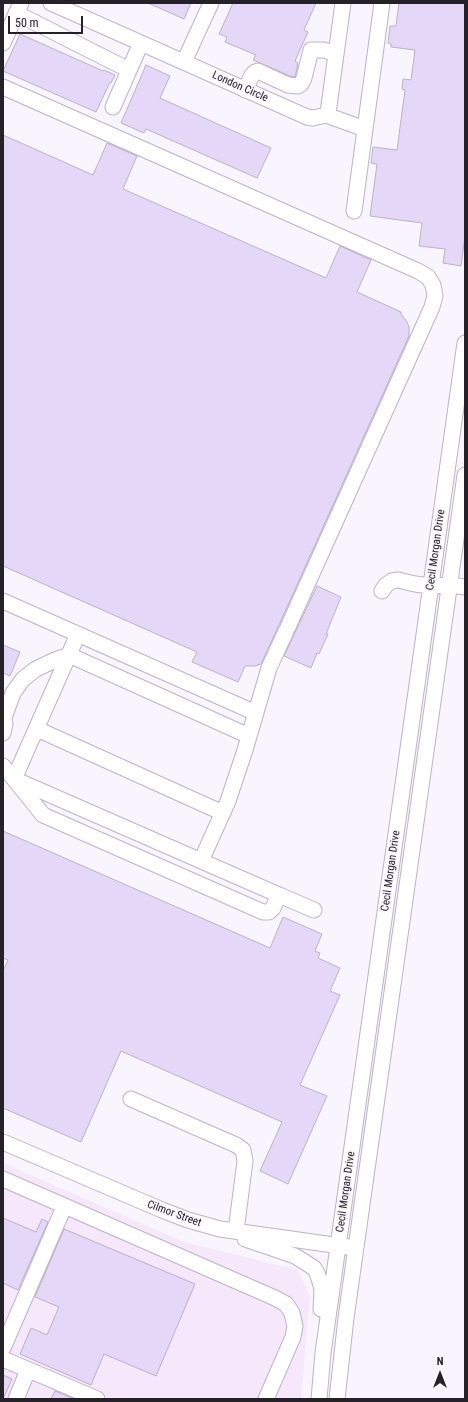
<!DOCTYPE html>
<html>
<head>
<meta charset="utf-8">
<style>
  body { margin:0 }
  #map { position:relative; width:468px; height:1402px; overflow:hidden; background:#f9f5fe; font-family:"Roboto Condensed",sans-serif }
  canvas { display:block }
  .frame { position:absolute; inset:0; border:4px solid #252129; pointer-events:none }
  .north { position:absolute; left:420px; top:1354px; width:40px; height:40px; -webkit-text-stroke:3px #f9f5fe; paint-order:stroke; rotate:0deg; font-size:11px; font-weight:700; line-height:16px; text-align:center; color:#252129 }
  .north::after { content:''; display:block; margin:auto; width:14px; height:18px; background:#252129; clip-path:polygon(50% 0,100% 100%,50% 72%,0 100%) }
  .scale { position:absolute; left:8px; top:16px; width:75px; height:18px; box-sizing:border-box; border:2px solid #252129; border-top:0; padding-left:5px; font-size:12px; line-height:14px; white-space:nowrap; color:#252129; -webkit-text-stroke:3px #f9f5fe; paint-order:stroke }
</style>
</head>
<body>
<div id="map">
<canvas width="468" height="1402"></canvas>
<div class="frame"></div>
<div class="north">N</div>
<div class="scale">50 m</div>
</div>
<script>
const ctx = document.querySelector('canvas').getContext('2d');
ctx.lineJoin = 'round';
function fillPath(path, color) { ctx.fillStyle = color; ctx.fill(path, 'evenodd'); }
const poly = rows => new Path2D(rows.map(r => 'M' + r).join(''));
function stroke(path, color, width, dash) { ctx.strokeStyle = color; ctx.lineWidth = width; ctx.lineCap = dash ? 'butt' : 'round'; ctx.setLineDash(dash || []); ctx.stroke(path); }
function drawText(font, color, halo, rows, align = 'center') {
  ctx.font = font + ' "Roboto Condensed",sans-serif'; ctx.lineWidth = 3; ctx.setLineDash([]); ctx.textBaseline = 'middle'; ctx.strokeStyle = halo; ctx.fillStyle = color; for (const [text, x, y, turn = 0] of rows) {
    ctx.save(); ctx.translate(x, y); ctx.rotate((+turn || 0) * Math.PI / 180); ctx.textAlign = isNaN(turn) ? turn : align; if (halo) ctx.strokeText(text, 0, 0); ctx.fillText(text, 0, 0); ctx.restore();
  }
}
fillPath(poly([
  [3,1163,184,1242,298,1270,310,1296,301,1399,3,1399]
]), '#f6e7fa');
const building = poly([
  [148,3,191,3,184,19,148,3],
  [233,3,316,3,304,30,308,32,295,61,298,63,295,77,290,76,253,60,256,55,225,42,227,37,219,34,233,3],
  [399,3,465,3,465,236,461,266,443,263,445,249,419,246,422,223,370,216,377,164,371,163,373,147,397,150,405,90,402,89,403,79,411,80,415,50,391,47,391,44,388,43,390,26,396,26,399,3],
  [20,34,103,71,104,70,115,75,111,83,110,82,96,112,3,71,20,34],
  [146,65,170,76,160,98,271,148,257,178,146,129,144,133,121,123,146,65],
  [3,135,93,175,107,143,137,156,123,189,326,278,340,246,371,260,357,292,401,312,401,314,407,322,409,327,409,336,279,625,261,664,255,666,245,666,238,682,192,662,197,652,3,566,3,135],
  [317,586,341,597,326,634,328,634,319,654,317,653,311,668,284,656,317,586],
  [3,645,20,652,10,676,3,673,3,645],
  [3,831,270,948,283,917,322,934,315,951,320,953,318,958,340,968,330,991,340,995,300,1085,327,1096,288,1184,260,1171,282,1122,121,1051,81,1142,3,1108,3,971,8,960,3,958,3,831],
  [3,1218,36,1232,42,1219,48,1222,18,1290,3,1283,3,1218],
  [64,1229,195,1284,156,1376,104,1354,91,1385,20,1354,31,1328,47,1335,59,1307,35,1297,64,1229],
  [3,1375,12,1379,3,1399,3,1375],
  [55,1391,74,1399,51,1399,55,1391]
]);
fillPath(building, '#e5d7f8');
stroke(building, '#bab1c7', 1);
const minor = poly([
  [51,3,307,117,313,118,326,115,328,113,343,3],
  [16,13,129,70],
  [3,43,21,3],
  [184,62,211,3],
  [3,87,418,271,428,277,433,285,435,296,432,307,288,627],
  [245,90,252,75,255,72,258,71,288,85,298,86,301,84,304,78,311,50,324,50,336,54],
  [113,107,141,43],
  [326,115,365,129],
  [354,211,382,3],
  [382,591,386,585,392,581,398,580,415,584,430,586,450,585,465,587],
  [3,601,256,713],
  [3,709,5,724,3,733],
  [5,715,13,693,23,679,36,669,55,660,69,655,249,736],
  [37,729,223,813],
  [3,766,14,779,78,634],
  [14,779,279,895,273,908,269,912,263,912,43,815,14,779],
  [201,861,228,801,245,750,269,668,286,631],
  [279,895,314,910],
  [131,1099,236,1145,243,1150,245,1161,236,1231],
  [3,1142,162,1210,188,1220,220,1229,348,1247],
  [3,1179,275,1298,286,1304,292,1313,295,1326,293,1337,266,1399],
  [245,1239,295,1256,314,1268,317,1273,322,1288,321,1309],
  [3,1348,64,1207],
  [3,1359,97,1399],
  [16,1399,28,1370],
  [319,1399,323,1353,465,343],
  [337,1399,346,1318,465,475]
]);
stroke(minor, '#bcb3c8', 17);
stroke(minor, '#fff', 15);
drawText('11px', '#252129', '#f9f5fe', [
  ["London Circle",240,87,24],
  ["Cecil Morgan Drive",436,550,-82],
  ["Cecil Morgan Drive",391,871,-82],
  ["Cecil Morgan Drive",346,1192,-82],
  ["Cilmor Street",174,1214,20]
]);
</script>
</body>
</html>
